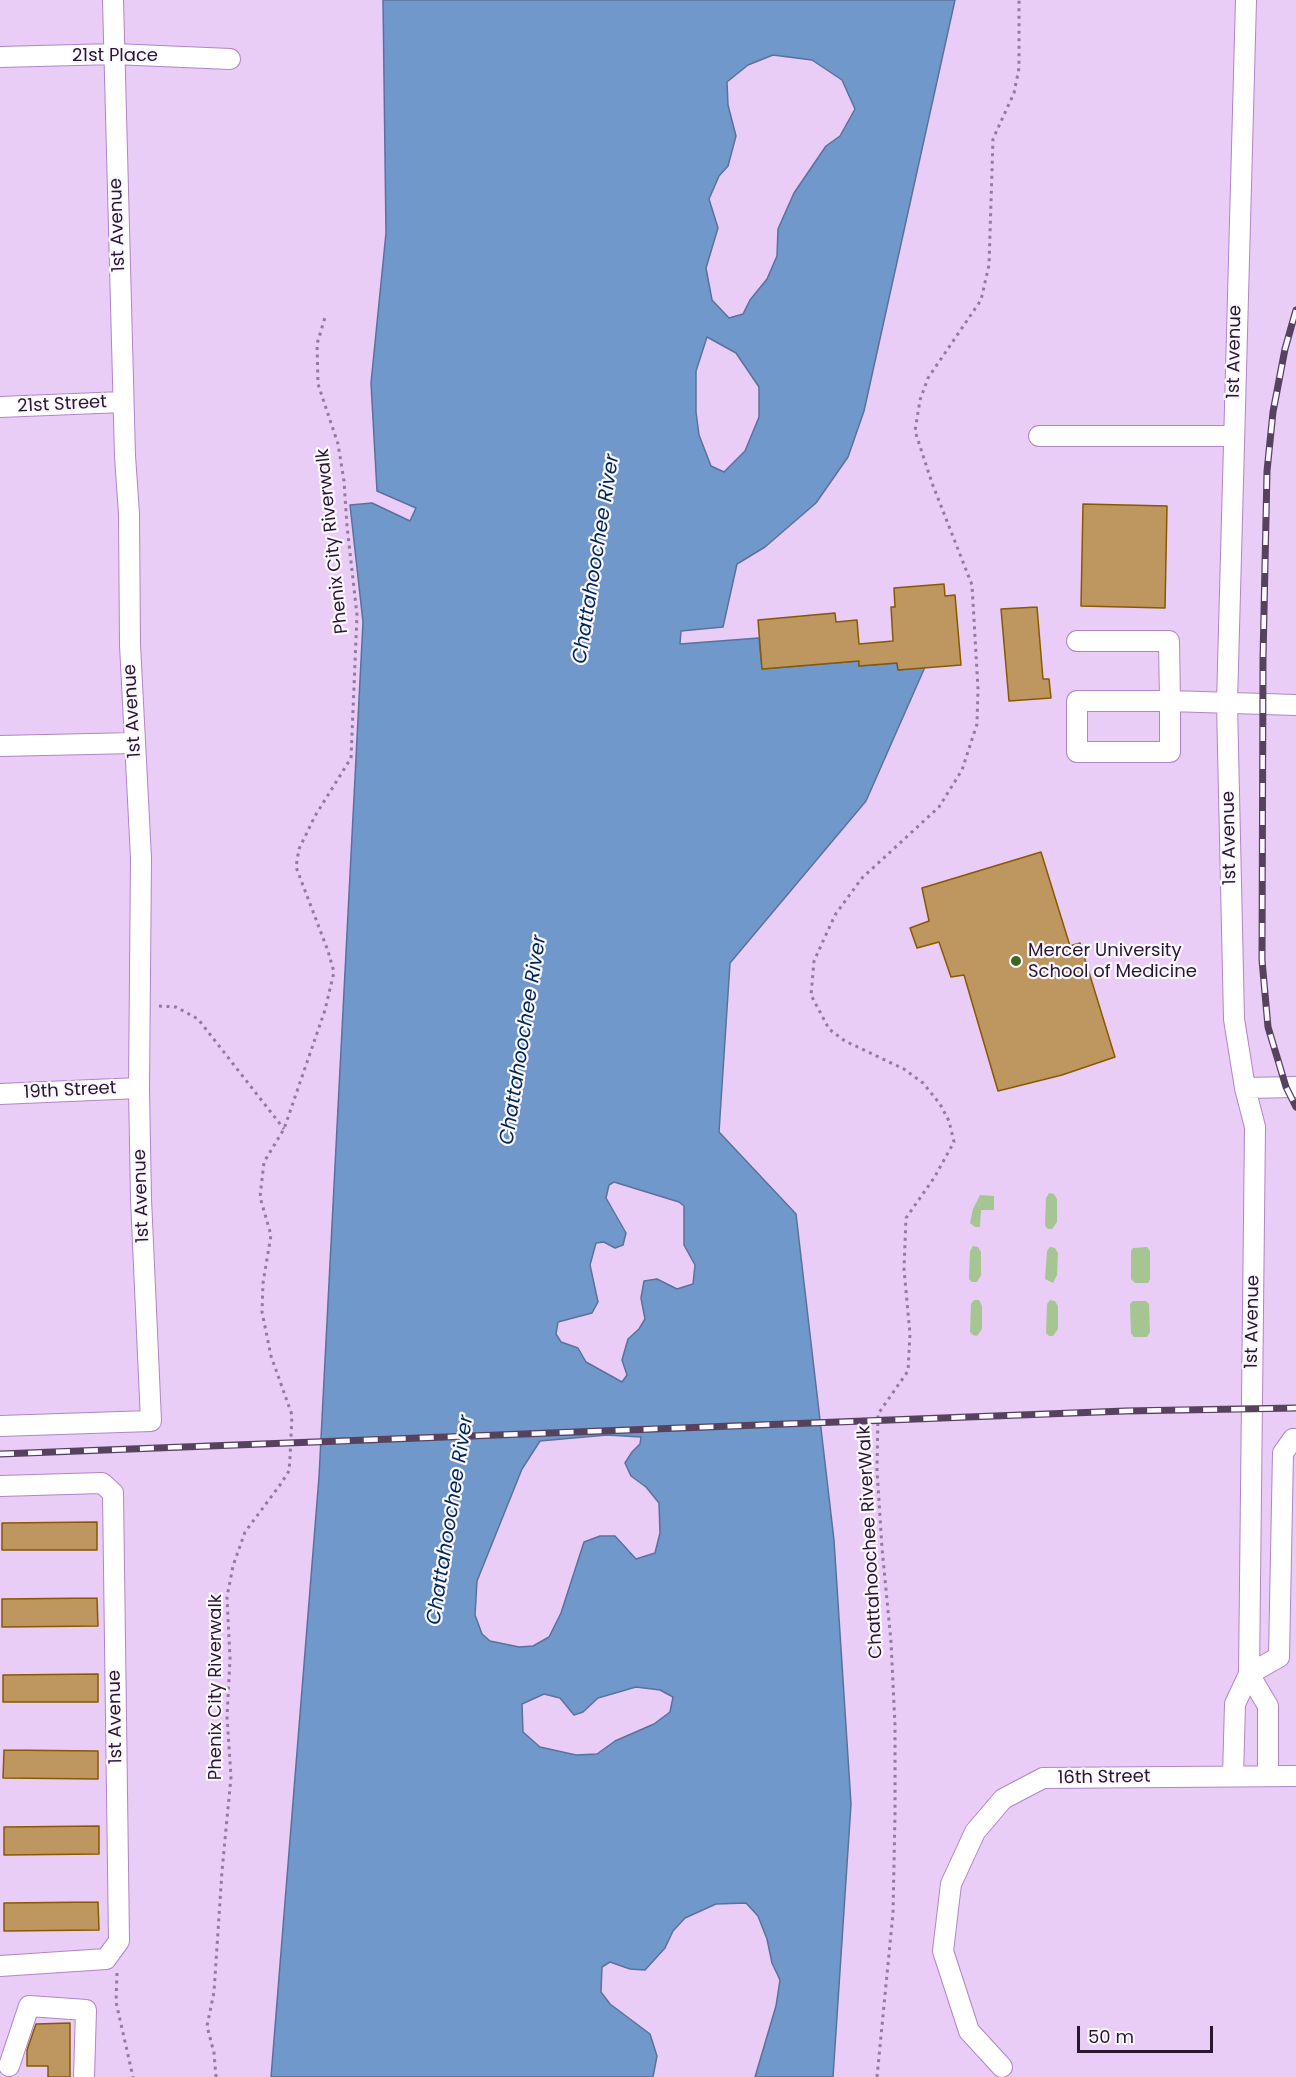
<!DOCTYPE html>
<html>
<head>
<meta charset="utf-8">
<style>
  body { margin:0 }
  #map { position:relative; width:1296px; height:2077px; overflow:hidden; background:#e9cdf7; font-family:Poppins,sans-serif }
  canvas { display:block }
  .scale { position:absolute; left:1077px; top:2026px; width:136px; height:27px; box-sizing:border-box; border:3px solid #291731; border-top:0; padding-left:8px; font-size:18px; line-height:21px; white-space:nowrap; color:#291731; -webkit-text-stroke:4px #fcf8ff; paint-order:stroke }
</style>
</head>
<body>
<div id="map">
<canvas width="1296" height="2077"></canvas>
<div class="scale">50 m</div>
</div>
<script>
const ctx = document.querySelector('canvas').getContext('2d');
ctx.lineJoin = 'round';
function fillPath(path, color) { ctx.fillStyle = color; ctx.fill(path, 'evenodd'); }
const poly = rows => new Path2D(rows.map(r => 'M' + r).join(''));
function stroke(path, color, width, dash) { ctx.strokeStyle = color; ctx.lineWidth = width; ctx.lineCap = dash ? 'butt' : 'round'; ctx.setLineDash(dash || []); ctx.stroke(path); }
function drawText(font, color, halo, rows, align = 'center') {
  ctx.font = font + ' Poppins,sans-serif'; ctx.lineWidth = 4.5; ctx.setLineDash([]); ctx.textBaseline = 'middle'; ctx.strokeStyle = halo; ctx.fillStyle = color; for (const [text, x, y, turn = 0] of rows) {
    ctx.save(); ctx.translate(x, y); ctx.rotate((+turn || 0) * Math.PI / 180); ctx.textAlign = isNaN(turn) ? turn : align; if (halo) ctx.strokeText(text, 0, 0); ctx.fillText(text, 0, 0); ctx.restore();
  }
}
fillPath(poly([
  [1049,1193,1054,1194,1057,1199,1057,1222,1052,1229,1048,1229,1045,1226,1046,1198],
  [980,1195,994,1196,994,1210,981,1210,980,1227,975,1227,970,1223,973,1209],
  [973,1246,978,1247,981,1252,981,1275,977,1282,972,1282,969,1279,970,1251],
  [1050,1247,1055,1248,1058,1253,1057,1275,1053,1283,1045,1279,1047,1251],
  [1147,1247,1150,1251,1150,1279,1148,1283,1135,1283,1131,1279,1131,1251,1133,1248],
  [974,1300,979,1300,982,1306,982,1329,977,1336,973,1335,970,1332,971,1304],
  [1050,1300,1055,1301,1058,1306,1058,1329,1053,1336,1049,1336,1046,1333,1047,1304],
  [1133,1301,1146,1301,1149,1304,1150,1332,1147,1337,1134,1337,1131,1333,1130,1304]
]), '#a5c692');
const water = poly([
  [383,0,955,0,864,411,848,457,816,503,765,547,737,564,723,627,681,631,680,644,759,638,762,669,859,661,859,666,897,663,898,670,925,667,866,801,730,963,719,1132,796,1214,834,1540,851,1804,833,2077,755,2077,776,2006,780,1980,772,1963,767,1939,758,1916,746,1903,716,1904,685,1918,673,1931,665,1948,645,1970,630,1969,610,1962,602,1967,601,1992,610,2004,650,2034,657,2056,653,2077,271,2077,319,1477,363,622,350,505,372,503,410,521,416,508,377,491,371,383,386,233,383,0],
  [773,55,812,60,842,80,855,109,840,136,826,146,794,193,778,229,777,256,767,279,750,300,743,314,729,318,712,300,706,268,718,228,709,199,719,176,728,166,736,136,728,105,727,82,748,65,773,55],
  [707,337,736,353,759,387,759,417,745,451,724,472,711,466,699,435,696,412,696,371,707,337],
  [614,1182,679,1202,684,1206,684,1245,695,1265,693,1284,677,1289,657,1279,644,1281,641,1298,645,1319,639,1329,628,1339,622,1360,627,1375,622,1382,586,1362,578,1348,561,1342,556,1334,558,1322,592,1313,598,1302,590,1265,596,1243,604,1242,615,1248,623,1245,626,1233,606,1198,609,1185,614,1182],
  [607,1435,641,1437,640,1444,632,1452,625,1463,631,1476,646,1487,659,1503,660,1533,655,1553,636,1559,615,1536,600,1536,584,1542,561,1613,549,1637,533,1646,519,1647,490,1641,482,1634,475,1615,477,1581,522,1469,540,1441,607,1435],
  [636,1687,660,1690,673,1697,670,1712,654,1724,615,1741,597,1754,576,1755,540,1747,523,1732,522,1704,544,1694,560,1698,574,1715,583,1712,598,1698,636,1687]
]);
fillPath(water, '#7098ca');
stroke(water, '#5b719c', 1.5);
const building = poly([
  [1083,504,1167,506,1165,608,1081,606,1083,504],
  [944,584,945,596,955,595,961,665,898,670,897,663,859,666,859,661,762,669,758,620,835,613,836,622,857,620,859,644,893,641,891,607,895,607,894,588,944,584],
  [1037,607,1043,679,1049,679,1051,698,1009,701,1001,609,1037,607],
  [1041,852,1070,946,1080,943,1115,1057,1062,1075,998,1091,964,975,951,977,939,942,917,948,910,928,929,921,922,888,1041,852],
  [97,1522,97,1550,2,1550,2,1523,97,1522],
  [97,1598,98,1626,2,1627,2,1599,97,1598],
  [98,1674,98,1702,3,1702,3,1675,98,1674],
  [4,1750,98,1751,98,1779,3,1778,4,1750],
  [99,1826,99,1854,4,1855,4,1827,99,1826],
  [98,1902,99,1930,4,1931,4,1903,98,1902],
  [70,2023,70,2077,48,2077,48,2066,27,2066,27,2050,36,2024,70,2023]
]);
fillPath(building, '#be965f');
stroke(building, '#885900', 1.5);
const minor = poly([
  [0,57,114,54,230,59],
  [0,407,123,402],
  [1039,436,1233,436],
  [1077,641,1169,641,1170,701,1296,705],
  [1077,701,1170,701,1170,752,1077,752,1077,701],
  [0,746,135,743],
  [1245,1088,1296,1087],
  [0,1094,139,1088],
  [0,1426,151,1421,141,1199,139,1088,141,858,130,645,129,514,125,456,113,0],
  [0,1486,102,1483,113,1493,119,1941,106,1959,0,1966],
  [1249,1674,1279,1657,1283,1453,1293,1439,1296,1439],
  [1249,1674,1268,1706,1268,1776],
  [1233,1776,1235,1704,1249,1674,1255,1127,1245,1088,1234,1019,1227,703,1246,0],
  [9,2066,29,2006,86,2010,84,2077],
  [1002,2067,969,2031,943,1951,951,1884,975,1832,1003,1799,1043,1778,1296,1776]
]);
stroke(minor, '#b185c7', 22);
stroke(poly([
  [159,1006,176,1007,198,1019,284,1129],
  [117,1973,116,2002,133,2077],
  [216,2077,214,2053,207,2026,214,1992,222,1871,231,1777,227,1717,230,1659,227,1597,233,1566,245,1532,280,1485,289,1471,290,1458,292,1415,271,1356,262,1312,263,1283,271,1235,260,1197,264,1162,284,1129,325,1010,334,972,328,951,296,867,299,849,315,816,351,758,357,615,347,526,344,481,338,444,318,384,317,344,326,314],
  [877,2077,893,1913,895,1814,895,1725,891,1642,882,1548,877,1470,878,1414,908,1371,910,1334,904,1269,906,1218,934,1178,954,1142,949,1121,940,1104,923,1083,904,1069,845,1041,829,1029,811,995,814,961,835,915,862,878,939,807,962,770,977,724,978,689,972,585,932,483,915,431,920,400,928,378,981,300,989,265,993,139,1014,93,1019,68,1019,0]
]), '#927b9d', 3, [3, 4.5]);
stroke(minor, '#fff', 20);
const rail = poly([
  [1296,310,1285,349,1273,412,1267,471,1263,659,1262,960,1268,1027,1286,1087,1296,1107],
  [0,1454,1125,1411,1296,1408]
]);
stroke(rail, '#56425f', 7);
stroke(rail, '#fcf8ff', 4.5, [14]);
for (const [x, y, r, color] of [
  [1016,961,6,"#3f6722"]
]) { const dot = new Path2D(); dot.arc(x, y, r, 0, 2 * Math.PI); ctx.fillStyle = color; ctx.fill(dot); stroke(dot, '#fcf8ff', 2); }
drawText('18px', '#291731', '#fcf8ff', [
  ["21st Place",115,56],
  ["1st Avenue",118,225,-92],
  ["1st Avenue",1235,352,-89],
  ["21st Street",62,405,-3],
  ["Phenix City Riverwalk",333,541,-96],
  ["1st Avenue",133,711,-93],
  ["1st Avenue",1230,838,-91],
  ["19th Street",70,1091,-3],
  ["1st Avenue",142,1196,-92],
  ["1st Avenue",1253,1322,-89],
  ["Chattahoochee RiverWalk",871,1542,-93],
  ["Phenix City Riverwalk",216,1687,-90],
  ["1st Avenue",116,1717,-91],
  ["16th Street",1104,1778,-1]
]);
drawText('18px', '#291731', '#fcf8ff', [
  ["Mercer University",1028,951],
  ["School of Medicine",1028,972]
], 'left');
drawText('italic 20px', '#002856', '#fcf8ff', [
  ["Chattahoochee River",597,559,-81],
  ["Chattahoochee River",524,1040,-81],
  ["Chattahoochee River",451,1520,-81]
]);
</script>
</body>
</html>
